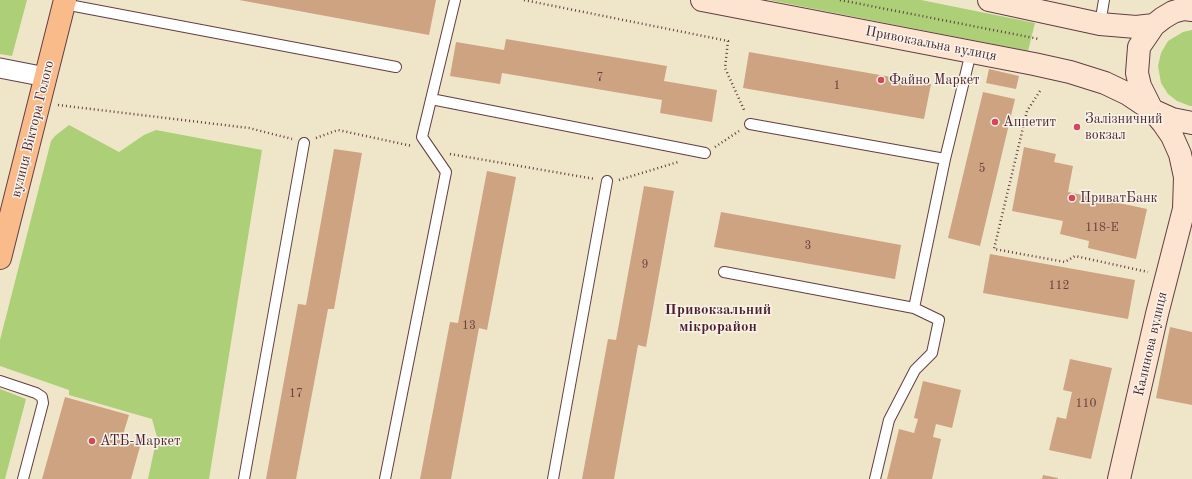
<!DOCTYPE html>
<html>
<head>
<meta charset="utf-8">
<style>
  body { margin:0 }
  canvas { display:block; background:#efe5c9 }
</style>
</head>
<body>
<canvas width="1192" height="479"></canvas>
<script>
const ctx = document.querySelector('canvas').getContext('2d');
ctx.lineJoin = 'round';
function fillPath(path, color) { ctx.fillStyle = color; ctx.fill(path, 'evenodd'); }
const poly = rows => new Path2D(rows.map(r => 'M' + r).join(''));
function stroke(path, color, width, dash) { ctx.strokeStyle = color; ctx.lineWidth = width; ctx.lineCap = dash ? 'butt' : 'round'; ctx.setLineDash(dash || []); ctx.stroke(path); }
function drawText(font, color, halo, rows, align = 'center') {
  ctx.font = font + ' "Old Standard TT",serif'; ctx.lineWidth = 3; ctx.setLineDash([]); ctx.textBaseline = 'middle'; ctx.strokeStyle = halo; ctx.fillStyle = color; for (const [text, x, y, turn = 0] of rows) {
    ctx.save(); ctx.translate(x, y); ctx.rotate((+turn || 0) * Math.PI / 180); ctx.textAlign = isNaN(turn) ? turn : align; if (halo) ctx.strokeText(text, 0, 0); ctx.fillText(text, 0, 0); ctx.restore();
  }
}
fillPath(poly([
  [0,0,27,0,12,56,0,54],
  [769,0,921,0,1035,23,1028,51],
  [1192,30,1192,106,1190,106,1177,101,1168,94,1161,83,1158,66,1161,53,1168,41,1183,32],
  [69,125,119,152,144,135,156,130,262,150,209,479,148,479,157,437,152,419,69,395,69,390,0,366,0,340,51,141,55,136],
  [0,389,26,399,5,479,0,479]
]), '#accf78');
fillPath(poly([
  [239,0,436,0,429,35],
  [506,39,667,66,664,81,717,90,712,122,660,113,662,100,502,73,500,84,450,76,456,42,504,50],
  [749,52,931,84,924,119,743,88],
  [989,69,1019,76,1016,89,986,83],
  [983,92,1015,99,980,246,948,238],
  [1024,147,1056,154,1054,162,1073,166,1068,192,1147,209,1136,259,1088,248,1089,241,1060,234,1063,221,1012,211],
  [334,149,362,153,334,309,328,309,296,479,266,479,298,304,306,305],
  [487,171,516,177,487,330,479,328,451,479,420,479,450,322,458,323],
  [644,186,674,191,646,347,638,345,614,479,582,479,608,339,616,340],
  [721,212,901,245,895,279,714,247],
  [990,254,1135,280,1128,319,983,293],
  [1170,327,1192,332,1192,405,1156,398],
  [1070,359,1112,368,1091,459,1049,450,1057,417,1066,419,1072,392,1063,390],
  [923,381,961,390,952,428,936,424,933,437,941,439,932,479,887,479,899,429,914,433,918,419,914,418],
  [65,397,129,415,122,438,141,443,131,479,42,479],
  [1043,475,1058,478,1058,479,1042,479]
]), '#cea382');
const lane = poly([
  [64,4,396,67],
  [1100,24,1104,0],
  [431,99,705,153],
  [750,124,945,159],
  [724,272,914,308],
  [0,381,36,393,42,397,43,403,23,479],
  [244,479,304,143],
  [385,479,446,172,422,137,455,0],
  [553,479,607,181],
  [875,479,889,420,915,370,932,353,939,320,914,308,945,159,971,52]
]);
const street = poly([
  [0,68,46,77]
]);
const secondary = poly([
  [702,0,1034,64,1070,72,1105,83,1128,94,1152,110,1163,123,1172,136,1180,154,1185,177,1184,209],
  [989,0,1100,24,1136,27,1154,25],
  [1192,10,1184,9,1173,12,1163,18,1154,25,1139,47,1137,73,1140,86,1152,110,1172,119,1192,123],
  [1119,479,1157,314,1184,209,1190,195]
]);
const primary = poly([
  [0,258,65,0]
]);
stroke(lane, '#633d43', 12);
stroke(street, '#633d43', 21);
stroke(secondary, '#633d43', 24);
stroke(primary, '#633d43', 24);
stroke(poly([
  [524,0,728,41,725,68,745,112],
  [840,0,1039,39],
  [1040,91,1027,111,994,249,1065,262,1075,256,1148,272],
  [58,105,249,128,292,139],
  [316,138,338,130,412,146],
  [715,147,739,131],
  [450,154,595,179],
  [619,180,678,162]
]), '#633d43', 2.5, [1, 3]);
stroke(lane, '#fff', 10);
stroke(street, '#fff', 19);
stroke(secondary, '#fde4d1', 22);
stroke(primary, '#fabb8b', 22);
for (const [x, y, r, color] of [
  [881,80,4,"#d1495b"],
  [995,122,4,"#d1495b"],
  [1077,127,4,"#d1495b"],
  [1072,198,4,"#d1495b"],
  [92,441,4,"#d1495b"]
]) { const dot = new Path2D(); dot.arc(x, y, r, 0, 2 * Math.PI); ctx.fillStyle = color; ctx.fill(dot); stroke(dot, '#f7f3e8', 1.5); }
drawText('12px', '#6b4041', null, [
  ["7",600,78],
  ["1",837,86],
  ["5",982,169],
  ["118-Е",1102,228],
  ["3",808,246],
  ["9",645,265],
  ["112",1059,286],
  ["13",469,326],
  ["17",296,394],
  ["110",1086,404]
]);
drawText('14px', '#4a1f2b', '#f7f3e8', [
  ["Привокзальна вулиця",931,44,11],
  ["вулиця Віктора Голого",33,129,-76],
  ["Калинова вулиця",1151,344,-77]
]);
drawText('14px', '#4a1f2b', '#f7f3e8', [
  ["Файно Маркет",889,80],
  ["Залізничний",1085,119],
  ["вокзал",1085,135],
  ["Аппетит",1003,122],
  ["ПриватБанк",1080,198],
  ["АТБ-Маркет",100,441]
], 'left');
drawText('bold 15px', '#4a1f2b', '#f7f3e8', [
  ["Привокзальний",718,310],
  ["мікрорайон",718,327]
]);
</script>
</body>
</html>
